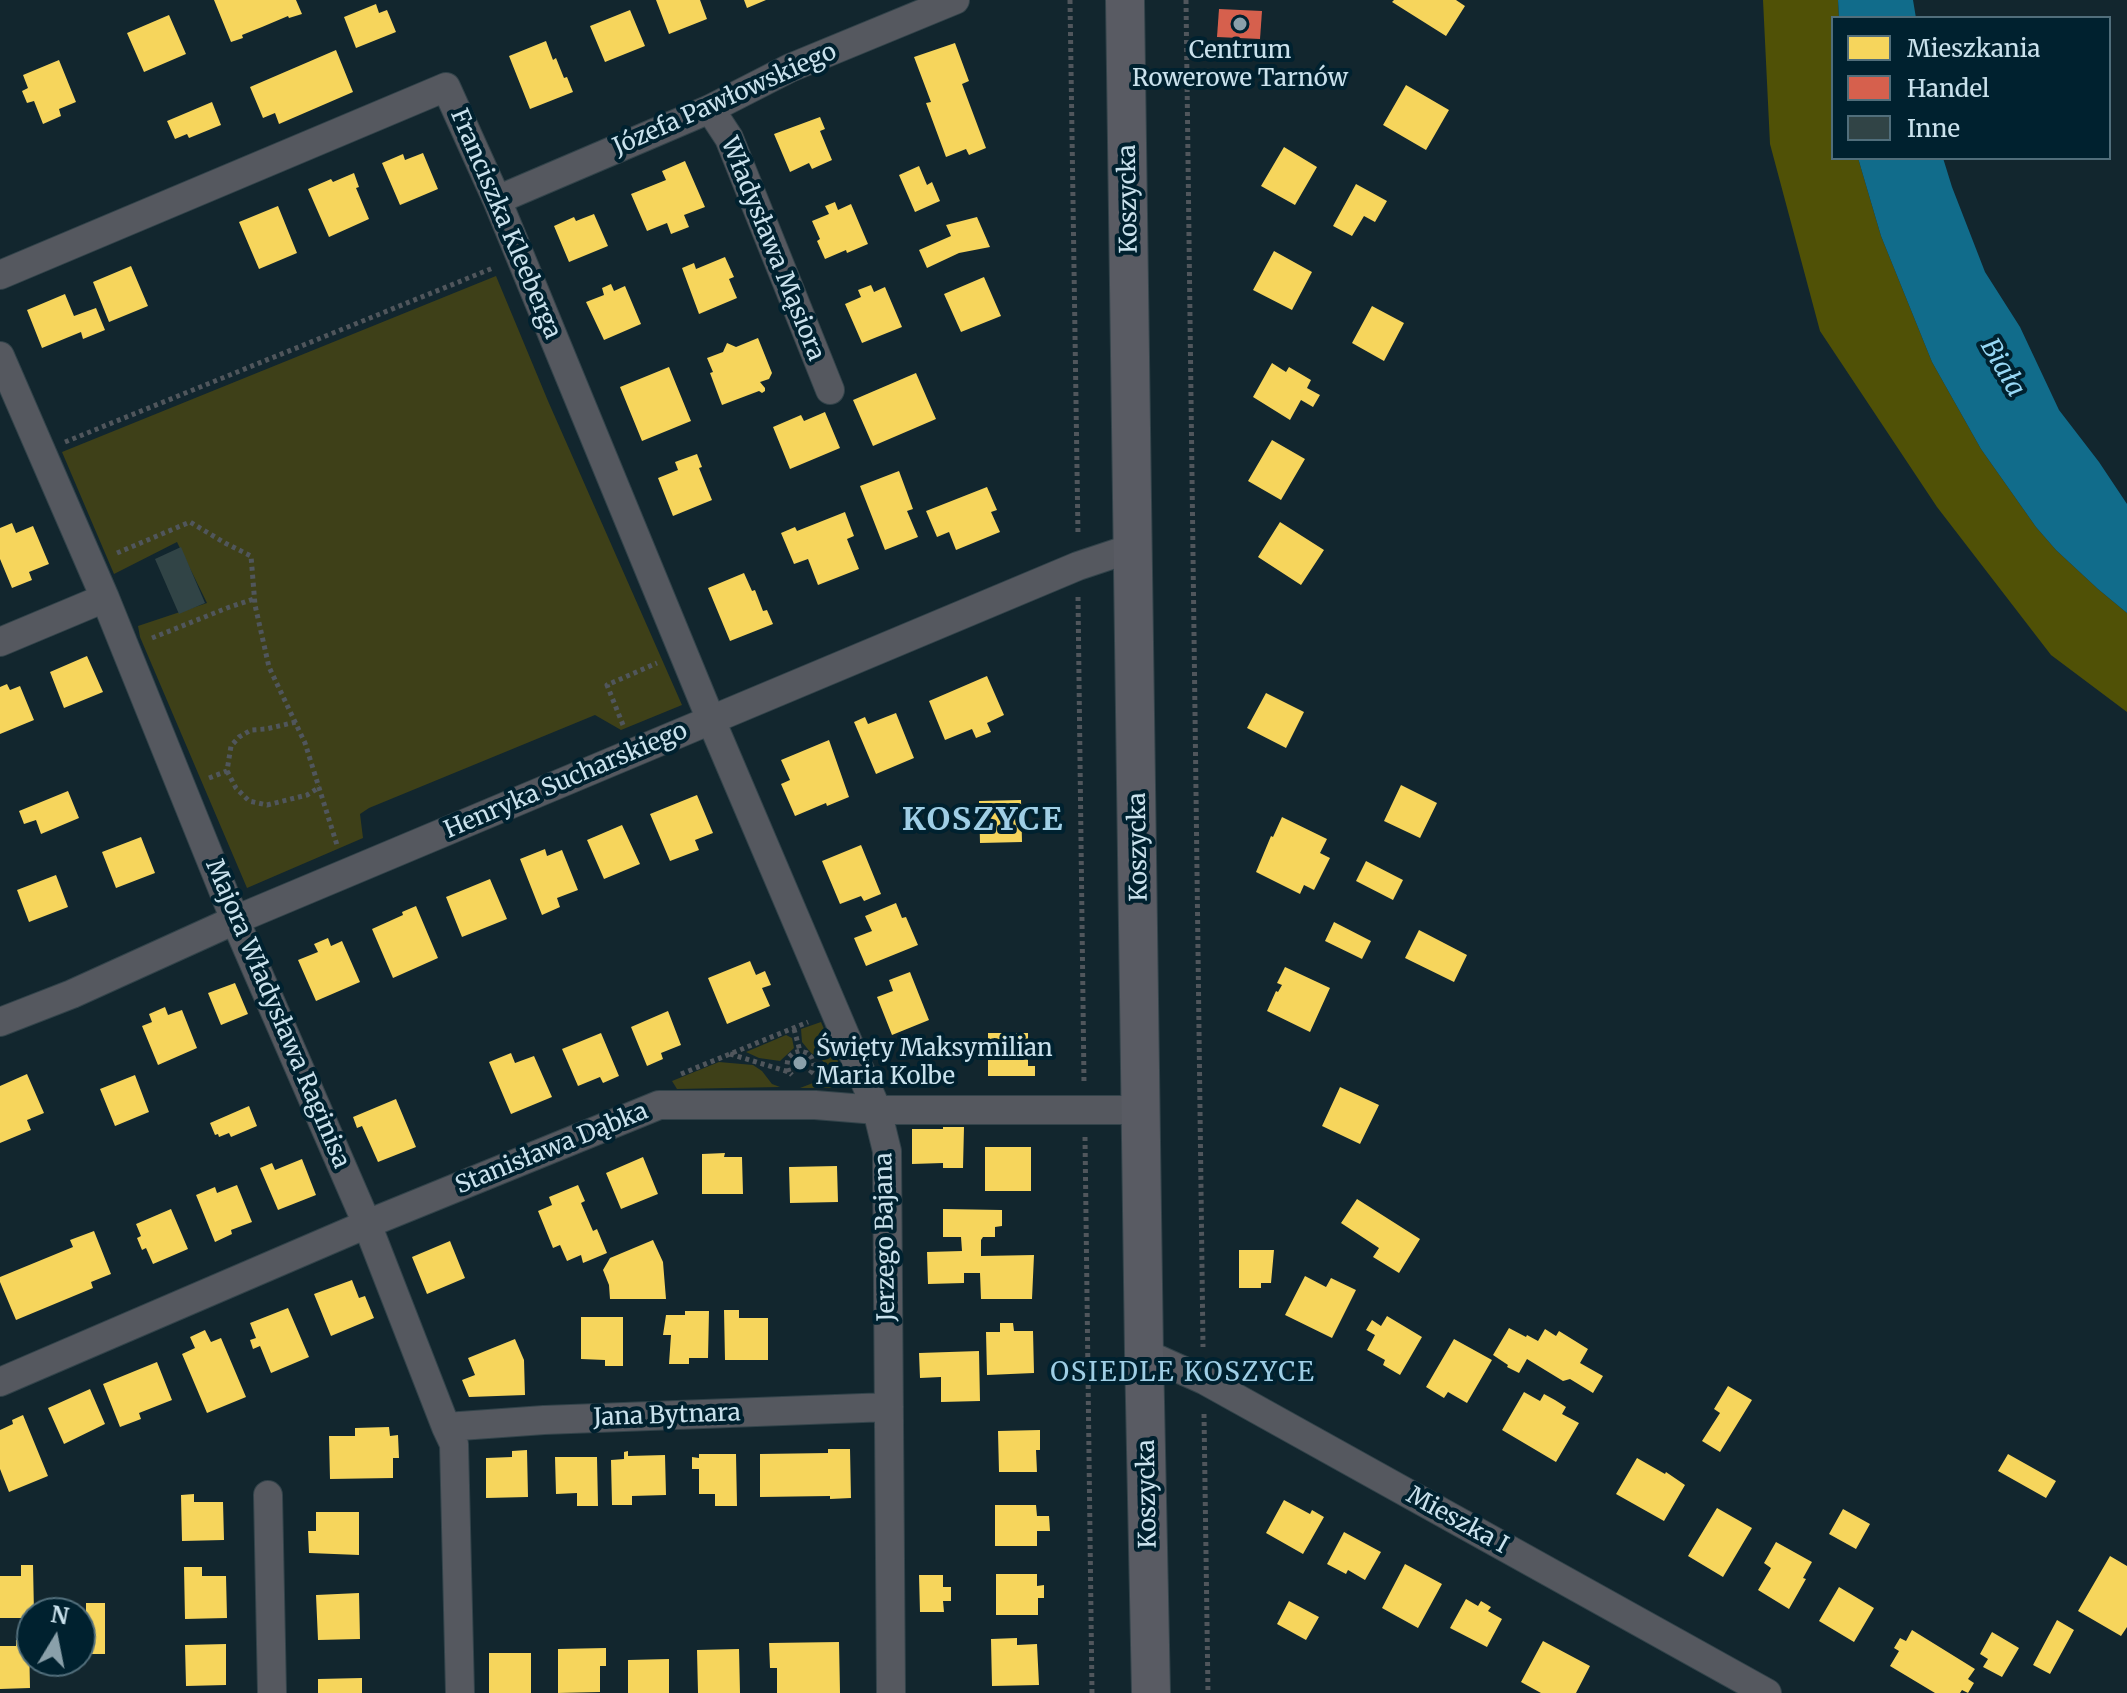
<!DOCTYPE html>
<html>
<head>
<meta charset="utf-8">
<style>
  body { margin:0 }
  #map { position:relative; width:2127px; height:1693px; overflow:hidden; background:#12262e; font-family:Merriweather,serif }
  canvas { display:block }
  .legend { position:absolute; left:1831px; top:16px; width:280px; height:144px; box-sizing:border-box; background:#00212f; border:2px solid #516e7b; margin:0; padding:10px 14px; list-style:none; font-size:24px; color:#cae2ed }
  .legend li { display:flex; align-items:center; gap:16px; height:40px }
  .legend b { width:40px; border:2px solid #516e7b }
  .north { position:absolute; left:16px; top:1597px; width:80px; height:80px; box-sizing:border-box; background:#00212f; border:2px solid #516e7b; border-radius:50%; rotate:10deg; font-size:22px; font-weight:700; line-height:32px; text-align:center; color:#cae2ed }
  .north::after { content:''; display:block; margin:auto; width:28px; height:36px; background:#8aa0aa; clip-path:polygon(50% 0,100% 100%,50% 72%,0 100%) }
</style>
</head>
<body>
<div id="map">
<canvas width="2127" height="1693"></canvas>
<ul class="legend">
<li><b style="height:22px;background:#f6d55c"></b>Mieszkania</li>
<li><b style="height:22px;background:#d6604d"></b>Handel</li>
<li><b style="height:22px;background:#314446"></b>Inne</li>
</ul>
<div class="north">N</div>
</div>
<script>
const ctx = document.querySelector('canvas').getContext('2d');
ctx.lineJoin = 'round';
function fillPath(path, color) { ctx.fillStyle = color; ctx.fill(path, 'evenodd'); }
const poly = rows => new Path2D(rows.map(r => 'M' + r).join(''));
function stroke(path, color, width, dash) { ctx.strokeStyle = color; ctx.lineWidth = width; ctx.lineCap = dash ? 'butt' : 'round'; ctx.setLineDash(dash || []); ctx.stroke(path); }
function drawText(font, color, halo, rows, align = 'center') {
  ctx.font = font + ' Merriweather,serif'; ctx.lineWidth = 8; ctx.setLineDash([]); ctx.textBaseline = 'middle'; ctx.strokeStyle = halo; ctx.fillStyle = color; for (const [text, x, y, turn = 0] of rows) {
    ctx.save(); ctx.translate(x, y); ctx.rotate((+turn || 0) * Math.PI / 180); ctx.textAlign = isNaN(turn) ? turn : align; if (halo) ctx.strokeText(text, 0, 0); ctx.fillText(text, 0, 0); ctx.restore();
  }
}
fillPath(poly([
  [496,276,548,401,682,705,621,730,595,715,369,808,360,814,363,838,247,888,140,637,138,626,207,603,177,542,114,574,62,452],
  [821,1022,839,1064,842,1079,840,1085,835,1088,800,1088,813,1083,823,1074,825,1067,823,1061,811,1053,802,1042,801,1029],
  [786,1035,792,1038,794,1048,780,1061,759,1058,746,1052],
  [719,1062,753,1065,762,1071,772,1084,780,1087,677,1089,672,1081]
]), '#3e4018');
fillPath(poly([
  [1763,0,1838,0,1839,18,1833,18,1833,158,1858,158,1881,236,1932,362,1981,449,2036,527,2056,550,2098,589,2127,613,2127,712,2051,655,1937,507,1820,331,1770,144]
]), '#505106');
fillPath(poly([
  [1838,0,1913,0,1916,18,1839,18],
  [1858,158,1943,158,1952,187,1985,272,2020,327,2059,410,2099,462,2127,504,2127,613,2098,589,2056,550,2036,527,1981,449,1932,362,1881,236]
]), '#116c8b');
fillPath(poly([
  [214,0,296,0,302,14,289,18,288,16,262,27,242,35,243,38,231,42],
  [656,0,700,0,707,19,669,34],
  [744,0,766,0,747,8],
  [1394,0,1456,0,1465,6,1446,36,1392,2],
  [376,4,379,13,387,10,396,32,356,48,344,17],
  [630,10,645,46,605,62,590,26],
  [169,15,186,54,144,72,127,33],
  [546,41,553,60,556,58,564,78,567,77,573,92,530,109,509,56],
  [955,43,969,81,962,84,986,148,969,155,966,149,946,157,926,103,931,102,914,57],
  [336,50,353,92,279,124,275,113,263,118,250,87],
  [59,60,76,102,59,109,61,116,43,124,34,101,27,103,22,91,28,88,23,75],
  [1406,85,1449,110,1426,150,1383,125],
  [212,102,221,125,189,138,187,134,175,139,167,121],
  [820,117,825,129,820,131,832,160,812,169,809,163,790,172,774,134],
  [1284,147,1317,167,1295,205,1261,186],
  [423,153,438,189,400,205,382,163,403,154,405,160],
  [685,161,705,207,684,215,689,227,671,234,667,223,647,231,631,194,666,180,662,171],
  [919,166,927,185,932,182,940,201,915,212,899,175],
  [354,173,359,187,356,188,369,219,329,237,308,189,331,179,333,182],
  [1356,184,1387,201,1375,222,1364,216,1352,236,1333,226],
  [835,202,838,210,851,204,868,244,847,253,846,250,825,259,817,241,820,239,812,221,829,214,825,206],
  [278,206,297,253,259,269,239,222],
  [594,214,608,246,569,262,554,226,574,217,576,221],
  [977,217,990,247,959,253,927,268,919,250,951,236,946,225],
  [1274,251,1312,272,1292,310,1253,290],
  [725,257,734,277,729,279,737,298,699,314,682,268,694,263,696,269],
  [131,266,148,306,109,322,93,282],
  [984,277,1001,316,961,332,944,294],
  [611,284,614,291,625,286,641,324,604,340,586,302,604,295,602,288],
  [871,285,874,292,885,287,902,327,862,343,845,304,861,297,858,290],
  [65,294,74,316,96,308,105,330,83,339,81,332,42,348,27,310],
  [1372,306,1404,323,1384,361,1352,343],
  [758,338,772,373,769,379,760,382,765,388,765,391,762,393,759,391,722,405,710,373,713,372,707,358,723,352,727,343,736,347],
  [1272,363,1286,372,1289,367,1311,380,1307,388,1320,395,1313,407,1301,400,1290,420,1253,397],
  [669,367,691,421,642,441,620,387],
  [916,373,936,419,873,446,853,400],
  [825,412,840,448,790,469,773,427,801,415,804,421],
  [1272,440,1305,459,1281,500,1248,481],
  [697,454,702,467,699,468,712,500,673,516,658,478,678,470,675,462],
  [899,471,913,509,907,511,918,537,885,550,860,486],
  [987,487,997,510,991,512,1000,532,956,550,949,532,937,537,926,511],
  [845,512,854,536,847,539,859,569,818,585,808,559,794,564,781,533,795,527,797,531],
  [1280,522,1324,550,1301,585,1258,557],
  [12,523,16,533,33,526,49,564,29,572,32,580,12,588,0,559,0,528],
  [744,573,752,591,755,590,763,611,767,610,773,624,730,641,708,588],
  [87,656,103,692,64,708,50,672],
  [987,676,1004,715,987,723,991,732,976,738,972,729,945,740,929,701],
  [7,684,10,690,20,686,34,720,0,734,0,687],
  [1266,693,1304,712,1286,748,1247,728],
  [896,713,914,758,876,774,854,722,865,717,868,724],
  [829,740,849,797,827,806,826,803,795,816,781,784,790,780,781,760],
  [1401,785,1437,803,1420,838,1384,821],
  [68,791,79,818,41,834,36,820,24,824,19,811],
  [697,795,713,833,695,840,699,850,670,861,650,814],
  [1021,800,1022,842,980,843,979,801],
  [1282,817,1327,839,1320,853,1330,858,1314,890,1304,885,1300,894,1256,872,1271,836,1273,837],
  [622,825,640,864,604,879,587,840],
  [141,837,155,873,116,888,102,852],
  [861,845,881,894,864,901,861,896,840,904,822,861],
  [545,849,547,856,562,850,578,890,557,898,560,907,542,915,520,859],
  [1366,861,1403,880,1393,900,1356,881],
  [56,875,68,907,29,922,17,890],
  [490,879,507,919,462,937,446,897],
  [896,903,902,918,906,917,918,945,866,966,854,938,872,931,865,916],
  [416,906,438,958,393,978,372,929,403,915,402,912],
  [1334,922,1371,941,1362,959,1325,941],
  [1419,930,1467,955,1454,982,1405,958],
  [328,938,331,946,342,941,360,982,316,1001,298,960,318,952,314,944],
  [750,961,756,975,765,971,771,985,762,988,770,1006,727,1024,708,978],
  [1285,967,1330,988,1310,1032,1267,1011,1276,991,1278,992,1282,985,1277,983],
  [910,972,929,1020,892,1035,877,997,893,991,889,980],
  [235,983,248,1014,221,1025,208,993],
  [165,1007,168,1015,182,1010,197,1048,158,1065,142,1026,152,1022,149,1014],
  [668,1011,681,1045,661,1053,663,1059,647,1066,631,1027],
  [601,1033,619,1076,603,1083,600,1077,578,1086,562,1049],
  [988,1033,1028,1033,1028,1066,1035,1066,1035,1076,988,1076],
  [511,1053,515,1063,534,1056,552,1097,511,1114,489,1062],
  [27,1074,44,1113,27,1120,31,1130,0,1143,0,1086],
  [135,1075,149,1112,115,1126,100,1089],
  [1340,1087,1379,1105,1360,1144,1322,1126],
  [396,1099,416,1147,378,1162,362,1126,357,1128,353,1117],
  [249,1106,257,1126,231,1137,229,1133,219,1137,218,1134,215,1135,210,1123],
  [943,1127,964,1127,963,1168,943,1168,943,1163,912,1164,912,1129,943,1129],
  [985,1147,1031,1147,1031,1191,985,1191],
  [725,1153,724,1157,742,1157,743,1194,702,1194,702,1154],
  [643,1157,658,1194,621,1209,606,1173],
  [302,1159,316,1195,278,1210,260,1168,272,1163,275,1170],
  [837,1166,838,1202,790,1203,789,1167],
  [237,1185,252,1222,231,1230,232,1234,215,1242,196,1195,215,1187,217,1193],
  [578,1185,585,1201,581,1203,593,1231,597,1229,607,1253,583,1263,581,1255,567,1261,560,1245,553,1248,538,1211,552,1205,549,1197],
  [1357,1199,1420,1239,1399,1273,1373,1257,1379,1248,1341,1223],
  [171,1209,188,1249,153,1264,146,1248,142,1250,137,1238,141,1236,136,1224],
  [943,1209,1002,1210,1002,1226,995,1227,995,1237,983,1237,981,1240,981,1256,1034,1255,1032,1299,981,1299,980,1273,964,1273,964,1283,928,1284,927,1252,962,1251,961,1237,943,1237],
  [94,1231,111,1274,91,1282,93,1288,16,1320,0,1282,0,1277,73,1247,70,1240],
  [653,1240,663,1262,666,1299,610,1299,609,1285,603,1270,610,1258],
  [450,1241,465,1278,427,1294,412,1257],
  [1239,1250,1274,1250,1271,1283,1261,1283,1261,1288,1239,1288],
  [1305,1276,1326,1287,1331,1278,1356,1290,1332,1338,1285,1315],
  [352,1280,359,1298,365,1296,374,1318,331,1336,314,1294],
  [288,1308,309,1357,271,1373,260,1346,253,1349,250,1340,256,1338,250,1323],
  [724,1310,739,1310,739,1318,768,1318,768,1360,725,1360],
  [685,1311,709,1311,708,1358,689,1358,689,1364,669,1364,671,1335,663,1335,666,1315,685,1315],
  [1387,1316,1422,1337,1400,1375,1383,1365,1385,1360,1367,1350,1375,1335,1366,1330,1372,1320,1381,1326],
  [581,1317,623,1317,623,1366,605,1366,605,1360,581,1359],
  [1000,1323,1013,1323,1014,1331,1033,1331,1034,1373,987,1375,986,1332,1000,1332],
  [1509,1328,1526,1337,1527,1335,1538,1341,1545,1329,1556,1336,1559,1331,1588,1349,1580,1363,1603,1376,1593,1393,1570,1379,1563,1381,1527,1359,1519,1373,1507,1367,1508,1365,1493,1355],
  [205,1330,211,1342,221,1338,246,1397,207,1413,182,1354,195,1348,190,1337],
  [515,1339,524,1360,525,1395,469,1397,462,1380,475,1375,468,1358],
  [1454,1339,1492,1360,1467,1403,1448,1392,1444,1398,1426,1387],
  [979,1351,980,1401,941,1402,941,1377,920,1378,919,1353],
  [157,1362,172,1400,139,1413,141,1419,120,1427,103,1384],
  [1728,1386,1752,1400,1720,1452,1702,1441,1720,1413,1714,1409],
  [90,1389,105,1424,64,1444,48,1408],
  [1524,1392,1540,1401,1544,1394,1555,1400,1566,1407,1562,1414,1579,1423,1556,1462,1502,1430],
  [23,1415,48,1476,9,1492,0,1469,0,1430,13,1424,12,1420],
  [389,1427,390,1436,398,1435,399,1458,393,1458,393,1478,330,1479,329,1436,355,1436,355,1428],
  [1040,1430,1040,1450,1036,1450,1037,1472,999,1472,998,1431],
  [828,1449,850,1449,851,1498,830,1499,830,1496,760,1497,760,1454,828,1453],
  [527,1450,528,1497,486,1498,486,1458,512,1457,512,1451],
  [628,1451,628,1456,665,1455,666,1495,632,1496,632,1505,612,1505,611,1460,624,1459,624,1452],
  [699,1454,736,1454,737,1506,715,1506,715,1494,699,1494,699,1469,692,1469,692,1457,699,1458],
  [2008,1454,2056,1481,2046,1498,1998,1471],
  [555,1457,597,1457,598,1506,577,1506,577,1493,556,1494],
  [1637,1458,1665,1474,1666,1472,1685,1485,1664,1521,1616,1494],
  [194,1494,194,1502,223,1502,224,1540,182,1541,181,1495],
  [1284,1500,1310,1514,1312,1510,1324,1517,1303,1554,1266,1533],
  [995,1505,1036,1505,1037,1516,1049,1516,1050,1531,1037,1531,1037,1546,995,1546],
  [1717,1508,1752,1528,1723,1577,1688,1556],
  [1843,1509,1870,1524,1856,1549,1829,1534],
  [316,1512,359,1512,359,1555,309,1553,308,1531,316,1531],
  [1344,1532,1381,1552,1365,1580,1348,1570,1346,1574,1327,1564],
  [1776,1542,1812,1562,1803,1578,1806,1579,1789,1609,1758,1590,1771,1568,1764,1563],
  [2110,1556,2127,1566,2127,1627,2121,1636,2078,1611],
  [1405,1564,1442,1584,1418,1628,1382,1608],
  [21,1565,33,1565,34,1613,32,1618,0,1618,0,1576,21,1576],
  [184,1567,202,1567,202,1576,226,1576,227,1618,185,1619],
  [996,1574,1037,1574,1037,1586,1044,1585,1044,1598,1038,1598,1038,1615,996,1615],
  [919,1575,943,1575,943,1587,951,1587,951,1601,943,1601,944,1612,920,1612],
  [1839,1587,1874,1608,1854,1642,1819,1621],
  [359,1593,360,1639,318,1640,316,1595],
  [1466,1599,1478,1606,1481,1601,1491,1607,1488,1611,1502,1619,1487,1647,1450,1628],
  [1289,1601,1319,1617,1306,1640,1277,1624],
  [86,1603,105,1603,105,1654,86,1654],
  [2057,1620,2074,1630,2050,1674,2033,1665],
  [1912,1630,1975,1669,1968,1679,1974,1683,1968,1693,1962,1690,1960,1693,1935,1693,1890,1666,1899,1651,1894,1648,1900,1638,1906,1641],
  [1992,1632,2019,1648,2002,1677,1983,1667,1988,1659,1980,1654],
  [1017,1638,1017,1645,1037,1644,1039,1685,992,1686,991,1639],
  [16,1640,29,1640,30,1688,0,1689,0,1646,16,1646],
  [1543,1641,1590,1666,1576,1693,1541,1693,1521,1682],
  [839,1642,840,1693,777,1693,777,1668,770,1668,769,1643],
  [226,1644,226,1685,186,1686,185,1645],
  [606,1648,606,1666,600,1666,600,1692,558,1693,558,1649],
  [739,1649,740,1693,698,1693,697,1650],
  [489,1653,531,1653,531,1693,489,1693],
  [669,1659,669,1693,628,1693,628,1660],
  [362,1678,362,1693,318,1693,318,1679]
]), '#f6d55c');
fillPath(poly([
  [1219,9,1262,11,1260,39,1217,37]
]), '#d6604d');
fillPath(poly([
  [181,547,205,603,179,614,155,559]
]), '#314446');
const street = poly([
  [710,109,729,138,830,390],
  [497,200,710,109,790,68,955,0],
  [0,275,446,87,497,200,711,720,877,1110,887,1151,891,1693],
  [0,356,105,598,235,920,367,1224,446,1427,454,1444,460,1693],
  [0,642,105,598],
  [0,1022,72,994,235,920,711,720,1078,566,1135,547],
  [1144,1353,1204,1380,1767,1693],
  [0,1382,367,1224,659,1105,815,1105,877,1110,1142,1110],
  [446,1427,544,1420,889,1407],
  [268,1495,272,1693]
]);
const secondary = poly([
  [1125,0,1144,1353,1151,1693]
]);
stroke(street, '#32434a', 30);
stroke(secondary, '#32434a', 40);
stroke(poly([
  [1070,0,1078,535],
  [1186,0,1203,1347],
  [65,442,493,268],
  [117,553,190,522,225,543,251,556,255,605,269,667,305,743,337,845],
  [1078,597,1084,1083],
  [152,638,227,608,254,599],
  [623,725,607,685,657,663],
  [227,771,236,788,249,801,267,805,307,795,320,787],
  [209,778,227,771,231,746,239,737,251,730,266,729,296,722],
  [794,1029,800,1051],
  [730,1054,789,1072,792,1075],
  [789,1072,787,1065,788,1058,793,1053,800,1051,807,1053,812,1058,814,1064,812,1071,808,1076],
  [681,1074,808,1022],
  [1085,1137,1092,1693],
  [1204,1414,1208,1693]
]), '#50565c', 5, [4, 4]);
stroke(street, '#55585f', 28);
stroke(secondary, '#595b63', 38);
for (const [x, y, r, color] of [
  [1240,24,8,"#8aa0aa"],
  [800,1063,8,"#8aa0aa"]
]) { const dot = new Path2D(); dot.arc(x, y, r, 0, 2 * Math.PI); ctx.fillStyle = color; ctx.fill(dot); stroke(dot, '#00212f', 3); }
drawText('24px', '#cae2ed', '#00212f', [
  ["Centrum",1240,51],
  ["Rowerowe Tarnów",1240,79],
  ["Święty Maksymilian",816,1049,"left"],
  ["Maria Kolbe",816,1077,"left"]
]);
drawText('24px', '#cae2ed', '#00212f', [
  ["Józefa Pawłowskiego",725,100,-24],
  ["Koszycka",1129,199,-91],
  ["Franciszka Kleeberga",505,224,67],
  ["Władysława Mąsiora",772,249,68],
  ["Henryka Sucharskiego",566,781,-23],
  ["Koszycka",1139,847,-91],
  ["Majora Władysława Raginisa",277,1014,67],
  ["Stanisława Dąbka",552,1149,-22],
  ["Jerzego Bajana",886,1237,-91],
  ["Jana Bytnara",667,1416,-2],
  ["Koszycka",1148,1494,-91],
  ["Mieszka I",1457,1521,29]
]);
drawText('italic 26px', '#98d8f5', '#00212f', [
  ["Biała",2002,368,60]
]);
ctx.letterSpacing = '2px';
drawText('26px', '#9fcee5', '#00212f', [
  ["OSIEDLE KOSZYCE",1183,1374]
]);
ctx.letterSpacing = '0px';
ctx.letterSpacing = '2px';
drawText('bold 32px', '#9fcee5', '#00212f', [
  ["KOSZYCE",983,821]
]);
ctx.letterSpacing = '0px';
</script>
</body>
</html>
